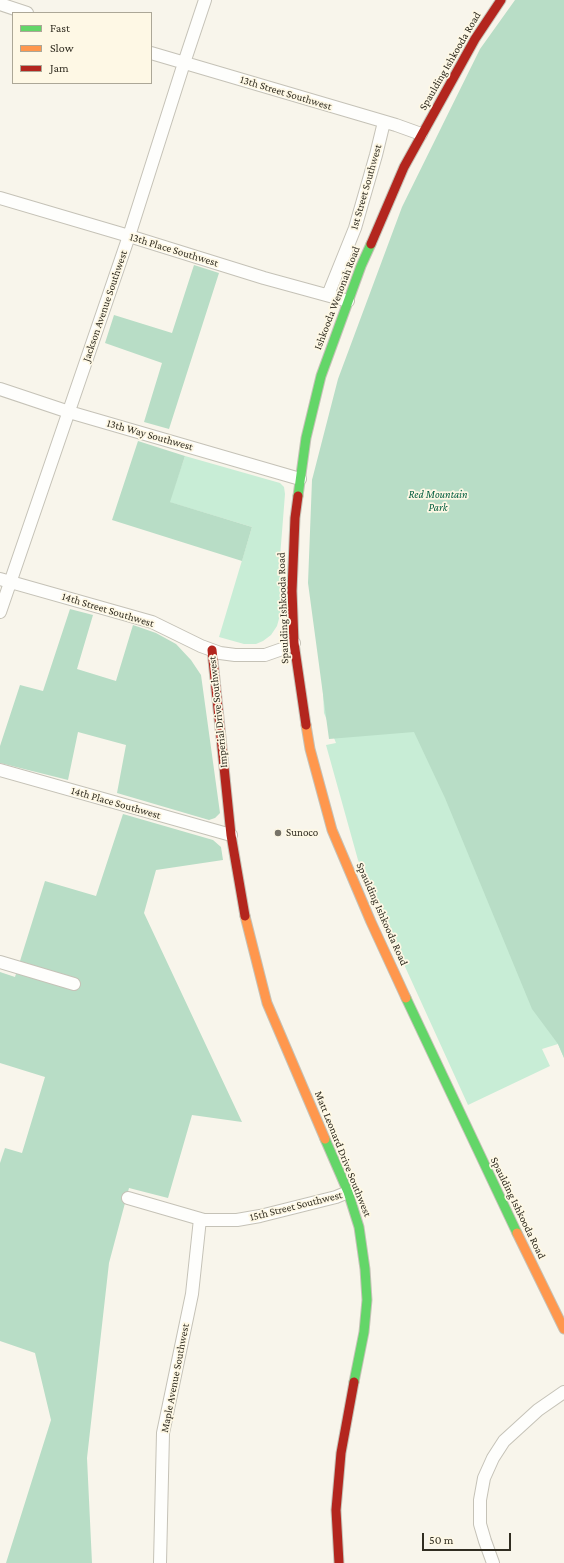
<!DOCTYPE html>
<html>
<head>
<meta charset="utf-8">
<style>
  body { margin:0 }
  #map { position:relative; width:564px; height:1563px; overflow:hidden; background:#f8f5eb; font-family:"Crimson Pro",serif }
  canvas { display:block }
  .legend { position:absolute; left:12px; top:12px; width:140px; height:72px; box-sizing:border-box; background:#fef8e5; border:1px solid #aca797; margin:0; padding:5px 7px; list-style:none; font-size:12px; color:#312d21 }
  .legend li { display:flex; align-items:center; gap:8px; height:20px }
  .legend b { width:20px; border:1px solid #aca797 }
  .scale { position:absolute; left:422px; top:1533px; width:89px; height:18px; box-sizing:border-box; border:2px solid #312d21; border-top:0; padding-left:5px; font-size:12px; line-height:14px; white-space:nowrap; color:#312d21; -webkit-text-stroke:3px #fef8e5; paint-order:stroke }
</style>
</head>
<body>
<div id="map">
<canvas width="564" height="1563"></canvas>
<ul class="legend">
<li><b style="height:5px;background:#63d668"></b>Fast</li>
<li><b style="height:5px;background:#ff974d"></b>Slow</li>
<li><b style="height:5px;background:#b3261e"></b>Jam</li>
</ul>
<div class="scale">50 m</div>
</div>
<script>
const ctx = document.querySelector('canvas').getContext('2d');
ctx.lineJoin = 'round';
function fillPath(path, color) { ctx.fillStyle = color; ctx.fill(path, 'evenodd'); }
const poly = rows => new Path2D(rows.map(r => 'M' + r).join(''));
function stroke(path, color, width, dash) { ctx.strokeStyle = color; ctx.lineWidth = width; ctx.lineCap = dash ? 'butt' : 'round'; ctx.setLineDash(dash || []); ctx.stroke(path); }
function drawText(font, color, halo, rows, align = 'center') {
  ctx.font = font + ' "Crimson Pro",serif'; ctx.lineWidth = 3.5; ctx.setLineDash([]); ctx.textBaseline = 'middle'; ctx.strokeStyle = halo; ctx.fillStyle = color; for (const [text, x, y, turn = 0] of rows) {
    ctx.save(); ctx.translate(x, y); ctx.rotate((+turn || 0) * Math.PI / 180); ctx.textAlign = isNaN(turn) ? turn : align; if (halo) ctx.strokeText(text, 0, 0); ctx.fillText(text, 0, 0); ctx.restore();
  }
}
fillPath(poly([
  [564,0,564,1058,558,1044,542,1049,550,1066,468,1105,402,960,358,860,326,745,336,743,324,713,312,480],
  [185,456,280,483,284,487,285,494,280,557,280,615,277,626,271,635,263,641,256,644,244,644,219,637,252,527,169,502]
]), '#c8edd6');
fillPath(poly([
  [515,0,564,0,564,1058,558,1044,532,1009,445,798,414,732,329,739,308,583,312,480,338,379,402,207,480,49],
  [194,265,219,273,169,429,144,422,162,363,105,343,114,315,172,333],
  [138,441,185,456,170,502,252,527,242,561,112,520],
  [70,609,93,615,77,669,116,681,133,625,156,633,176,644,191,660,201,675,220,813,215,818,209,820,117,793,126,745,78,732,68,780,0,763,0,746,20,685,43,691],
  [123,814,213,840,221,847,223,860,156,870,144,913,242,1122,192,1115,168,1198,129,1188,109,1263,87,1458,92,1563,6,1563,51,1420,35,1353,0,1341,0,1163,5,1148,22,1153,45,1077,0,1063,0,972,15,977,45,881,96,896]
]), '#b8ddc6');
const street = poly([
  [0,4,27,13],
  [151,53,396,125,421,134],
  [0,198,129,236,264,278,348,301],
  [328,295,355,228,376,155,384,122],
  [0,389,69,412,300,479],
  [0,579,152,622,201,646,220,653,235,655,265,655,285,648,294,643],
  [0,612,129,236,184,63,205,0],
  [0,770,231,835],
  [0,962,74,984],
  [128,1198,204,1220,237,1220,260,1216,336,1197,348,1192],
  [160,1563,163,1433,192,1294,200,1219],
  [493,1563,485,1541,480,1524,480,1500,484,1478,493,1458,504,1441,538,1410,564,1392]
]);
const fast = poly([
  [298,496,306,438,321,376,361,266,371,244],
  [406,998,517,1233],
  [325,1139,348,1192,359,1227,365,1269,367,1300,364,1332,354,1382]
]);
const slow = poly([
  [306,725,310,749,332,830,371,922,406,998],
  [245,916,267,1003,325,1139],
  [517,1233,564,1329]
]);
const jam = poly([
  [371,244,404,167,475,39,501,0],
  [298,496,295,518,292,591,294,643,306,725],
  [212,650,231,835,245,916],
  [339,1563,336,1510,341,1453,354,1382]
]);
stroke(street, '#c5c2b7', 14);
stroke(fast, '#c5c2b7', 11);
stroke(slow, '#c5c2b7', 11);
stroke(jam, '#c5c2b7', 11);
stroke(street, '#fefefc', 12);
stroke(fast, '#63d668', 9);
stroke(slow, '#ff974d', 9);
stroke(jam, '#b3261e', 9);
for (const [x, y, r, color] of [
  [278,833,4,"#777368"]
]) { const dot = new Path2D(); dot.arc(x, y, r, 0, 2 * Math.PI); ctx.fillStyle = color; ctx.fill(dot); stroke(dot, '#fef8e5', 1.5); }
drawText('11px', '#312d21', '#fef8e5', [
  ["Spaulding Ishkooda Road",450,61,-60],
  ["13th Street Southwest",286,93,17],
  ["1st Street Southwest",366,187,-74],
  ["13th Place Southwest",174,250,17],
  ["Ishkooda Wenonah Road",337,298,-69],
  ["Jackson Avenue Southwest",105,306,-71],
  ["13th Way Southwest",150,435,16],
  ["Spaulding Ishkooda Road",283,608,-92],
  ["14th Street Southwest",108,610,17],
  ["Imperial Drive Southwest",218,712,-96],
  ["14th Place Southwest",116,803,16],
  ["Spaulding Ishkooda Road",382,914,66],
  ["Matt Leonard Drive Southwest",343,1154,68],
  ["15th Street Southwest",296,1206,-14],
  ["Spaulding Ishkooda Road",518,1208,64],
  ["Maple Avenue Southwest",175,1378,-79]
]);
drawText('italic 11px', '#005d3e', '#fef8e5', [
  ["Red Mountain",438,495],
  ["Park",438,508]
]);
drawText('11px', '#312d21', '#fef8e5', [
  ["Sunoco",286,833]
], 'left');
</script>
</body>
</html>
